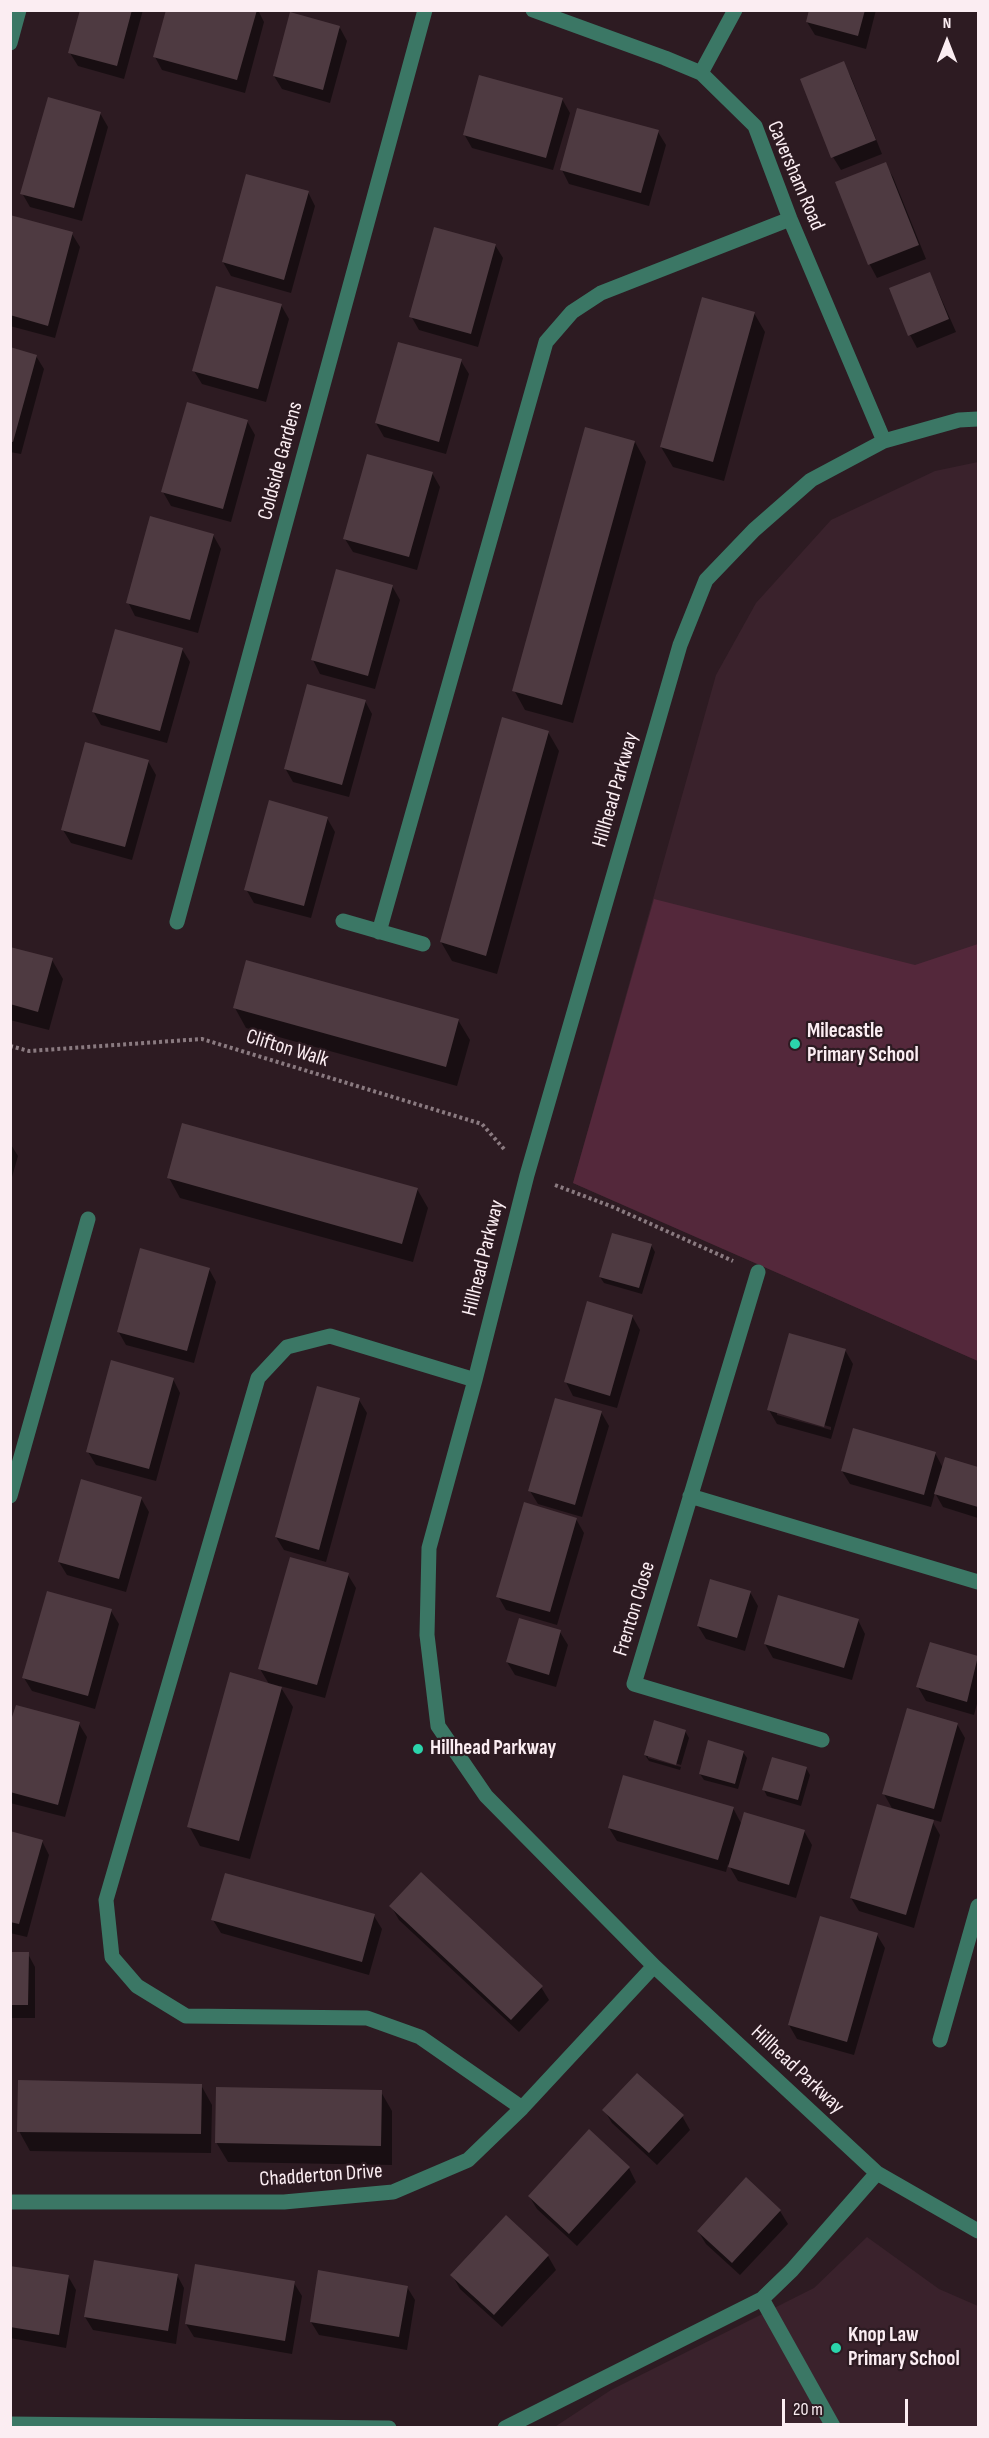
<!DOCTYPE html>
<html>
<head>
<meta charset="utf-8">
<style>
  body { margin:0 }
  #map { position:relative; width:989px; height:2438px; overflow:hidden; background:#2d1b22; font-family:"Sofia Sans Condensed",sans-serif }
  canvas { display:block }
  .frame { position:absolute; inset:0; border:12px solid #fbedf2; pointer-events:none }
  .north { position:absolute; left:917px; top:12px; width:60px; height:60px; -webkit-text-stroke:4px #2d1b22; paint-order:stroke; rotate:0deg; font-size:16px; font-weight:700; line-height:24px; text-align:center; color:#fbedf2 }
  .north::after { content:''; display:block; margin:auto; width:21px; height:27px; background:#fbedf2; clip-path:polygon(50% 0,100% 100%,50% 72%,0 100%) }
  .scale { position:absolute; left:782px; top:2399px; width:126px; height:27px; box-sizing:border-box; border:3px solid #fbedf2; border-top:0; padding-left:8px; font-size:18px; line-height:21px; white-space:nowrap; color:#fbedf2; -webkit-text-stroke:4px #2d1b22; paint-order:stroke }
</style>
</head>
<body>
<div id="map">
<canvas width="989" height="2438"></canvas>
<div class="frame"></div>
<div class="north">N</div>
<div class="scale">20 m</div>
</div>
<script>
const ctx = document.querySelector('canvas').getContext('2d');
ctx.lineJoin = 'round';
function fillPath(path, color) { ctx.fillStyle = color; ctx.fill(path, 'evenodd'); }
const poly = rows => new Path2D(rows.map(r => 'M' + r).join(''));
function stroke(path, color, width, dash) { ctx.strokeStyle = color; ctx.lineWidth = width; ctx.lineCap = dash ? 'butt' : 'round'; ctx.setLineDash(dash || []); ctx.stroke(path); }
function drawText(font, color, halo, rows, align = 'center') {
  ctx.font = font + ' "Sofia Sans Condensed",sans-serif'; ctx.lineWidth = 4.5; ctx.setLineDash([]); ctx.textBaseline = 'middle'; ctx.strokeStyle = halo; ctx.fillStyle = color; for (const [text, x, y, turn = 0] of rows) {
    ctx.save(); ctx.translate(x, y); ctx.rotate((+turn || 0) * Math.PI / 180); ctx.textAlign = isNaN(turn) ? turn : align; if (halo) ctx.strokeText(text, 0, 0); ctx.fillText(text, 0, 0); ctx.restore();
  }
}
fillPath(poly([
  [978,462,978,1361,573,1183,716,675,756,603,831,520,935,471],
  [867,2237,939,2289,978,2306,978,2427,553,2428,611,2390,814,2288]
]), '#3a222c');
fillPath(poly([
  [654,899,915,965,978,944,978,1361,573,1183]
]), '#54283b');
fillPath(poly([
  [81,10,143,10,124,79,78,66,70,53],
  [167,10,258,10,264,22,245,93,162,70,155,57],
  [810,10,876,10,866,49,815,35,807,22],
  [340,28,347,41,330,103,282,89,274,76],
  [843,63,851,77,882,154,841,170,833,157],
  [562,99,570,113,553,170,472,148,464,134],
  [100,113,108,127,82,221,30,207,22,193],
  [658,132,666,145,649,206,569,184,562,170],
  [885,164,893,177,926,259,877,278,870,265,837,183],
  [308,192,315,206,291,293,231,276,223,262],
  [10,221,72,234,80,247,55,338,10,326],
  [495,245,503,258,478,347,419,330,411,316],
  [930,273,956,332,917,348,910,335],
  [281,305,289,319,266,402,202,384,194,371],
  [754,313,765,332,724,481,673,467,661,447],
  [10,349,36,356,44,369,21,454,10,452],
  [461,361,469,374,446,454,384,437,376,423],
  [247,421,255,435,231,522,171,506,163,492],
  [635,442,646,462,573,723,525,710,514,690],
  [432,473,440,487,417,570,353,552,345,539],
  [213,535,221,549,198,633,135,616,128,602],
  [392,586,400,600,375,689,320,674,313,660],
  [182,649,190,662,167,743,101,725,93,711],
  [365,701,372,714,349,797,293,782,285,768],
  [548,732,559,751,497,974,452,961,441,942],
  [148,761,156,775,132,860,71,843,63,830],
  [327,818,335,832,311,918,254,903,246,889],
  [10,948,52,960,63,979,49,1030,10,1020],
  [235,1008,458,1020,470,1040,457,1086,246,1028],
  [10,1143,18,1156,10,1184],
  [169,1178,417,1189,428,1208,413,1262,180,1198],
  [651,1245,655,1252,642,1294,604,1283,600,1277],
  [209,1269,216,1282,194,1363,126,1345,118,1331],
  [632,1316,640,1330,617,1408,573,1396,566,1382],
  [845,1350,853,1364,831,1439,777,1424,769,1410],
  [777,1412,831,1427,831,1430,777,1415],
  [173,1379,180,1393,156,1481,96,1465,88,1452],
  [359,1400,367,1413,326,1562,284,1550,276,1537],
  [601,1412,609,1426,582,1517,538,1504,530,1491],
  [935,1453,943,1468,946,1459,978,1469,978,1518,943,1507,935,1493,931,1507,850,1484,842,1471],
  [141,1498,149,1512,126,1592,67,1575,59,1562],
  [576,1519,584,1533,557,1625,506,1610,498,1596],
  [348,1575,356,1588,325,1698,280,1686,293,1707,250,1859,200,1846,189,1826,269,1684,260,1669],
  [750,1592,758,1606,745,1651,706,1639,698,1626],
  [111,1611,119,1624,95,1709,32,1691,24,1678],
  [858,1620,865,1634,852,1680,773,1658,765,1644],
  [560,1632,568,1645,556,1687,515,1675,507,1662],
  [931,1644,978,1657,978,1700,974,1715,926,1701,918,1687],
  [79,1724,87,1737,65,1817,10,1803,10,1729],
  [957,1724,965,1738,941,1822,931,1819,940,1835,914,1928,859,1911,851,1898,893,1810,884,1794],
  [685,1731,689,1738,681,1765,648,1755,648,1758,681,1767,680,1770,649,1761,645,1755],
  [743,1752,747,1758,738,1789,704,1780,700,1774],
  [806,1768,810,1775,801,1806,767,1796,764,1790],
  [733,1808,742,1825,804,1831,812,1845,796,1898,738,1881,728,1864,726,1872,617,1841,609,1828],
  [10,1833,42,1841,49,1855,27,1937,10,1933],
  [391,1906,541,1987,549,2000,519,2032,399,1920],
  [374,1916,382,1929,369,1975,221,1933,213,1920],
  [877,1935,885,1948,854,2055,797,2039,789,2025],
  [10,1953,28,1954,35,1967,35,2018,10,2018],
  [201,2085,212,2105,211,2153,30,2151,19,2131],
  [381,2092,392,2111,392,2165,228,2162,216,2142],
  [604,2110,682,2116,690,2130,657,2165,612,2123],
  [629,2168,636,2182,577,2246,537,2209,529,2196],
  [780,2211,788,2224,740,2275,706,2244,698,2231],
  [548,2256,556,2270,502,2327,460,2289,452,2275],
  [10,2267,68,2276,76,2290,66,2348,10,2338],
  [177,2275,184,2288,176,2344,93,2330,85,2317],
  [294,2283,302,2296,292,2354,194,2337,186,2324],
  [407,2287,415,2300,407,2350,319,2335,311,2322]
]), '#0007');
fillPath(poly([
  [80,10,132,10,117,66,68,53],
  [166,10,257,10,237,80,153,57],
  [809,10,865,10,858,36,806,22],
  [290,12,340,26,323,90,273,76],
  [844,61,876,140,831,158,800,79],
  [479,75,563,98,546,158,463,135],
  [48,97,101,112,74,208,20,194],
  [577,108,659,130,641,193,560,170],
  [886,162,919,245,868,265,835,182],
  [246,174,309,191,284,280,222,262],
  [10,215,73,232,48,326,10,315],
  [434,227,496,244,471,334,409,317],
  [930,272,949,319,908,336,889,288],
  [216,286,282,304,258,389,192,371],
  [702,297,755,312,713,462,660,447],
  [398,342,462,359,439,442,375,423],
  [10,347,37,355,13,442,10,441],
  [187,402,248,420,223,509,161,492],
  [585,427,635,441,562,705,512,691],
  [367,454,433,472,409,557,343,539],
  [150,516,214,534,190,620,126,603],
  [336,569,393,585,368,676,311,660],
  [115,629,183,648,160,731,92,712],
  [307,684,366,700,342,785,284,769],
  [502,717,549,731,486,956,440,942],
  [85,742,149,760,125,847,61,830],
  [269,800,328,817,304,906,244,890],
  [10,947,53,958,38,1012,10,1004],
  [246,960,459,1019,446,1067,233,1008],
  [182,1123,418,1188,402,1244,167,1178],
  [612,1233,652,1244,639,1288,599,1277],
  [140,1248,210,1268,187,1351,117,1332],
  [587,1301,633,1315,610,1396,564,1382],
  [789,1333,846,1349,824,1427,767,1410],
  [111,1360,174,1378,149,1469,86,1452],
  [317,1386,360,1398,319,1550,275,1537],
  [555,1398,602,1411,575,1505,528,1491],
  [853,1428,936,1452,924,1495,841,1471],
  [945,1457,978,1467,978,1507,934,1494],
  [81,1479,142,1497,119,1579,58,1562],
  [524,1502,577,1518,550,1612,496,1597],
  [290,1557,349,1573,317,1685,258,1669],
  [710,1579,751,1591,737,1638,697,1626],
  [47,1591,112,1609,88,1696,22,1678],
  [778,1595,859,1619,844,1668,764,1644],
  [519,1618,561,1630,549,1675,506,1662],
  [930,1642,978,1656,967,1702,916,1687],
  [230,1672,282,1687,239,1841,187,1827],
  [16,1705,80,1722,58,1805,10,1792,10,1723],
  [907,1708,958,1723,934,1809,882,1794],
  [654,1720,686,1730,676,1765,644,1755],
  [708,1740,744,1751,735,1784,699,1774],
  [772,1757,807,1767,798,1800,762,1790],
  [623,1775,734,1807,718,1860,608,1828],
  [877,1804,934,1820,906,1915,850,1898],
  [744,1812,805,1830,789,1885,728,1867],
  [10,1831,43,1840,19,1924,10,1922],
  [421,1872,543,1986,511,2020,389,1906],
  [225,1873,375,1914,362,1962,211,1920],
  [820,1916,878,1933,847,2042,788,2025],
  [10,1952,29,1952,28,2005,10,2005],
  [637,2073,684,2115,649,2153,602,2110],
  [18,2080,202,2084,201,2134,17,2132],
  [216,2087,382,2090,381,2146,215,2143],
  [589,2129,630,2167,569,2234,528,2196],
  [746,2177,781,2210,732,2263,697,2231],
  [506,2215,549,2255,494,2315,450,2275],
  [94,2260,178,2274,168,2331,84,2317],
  [195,2264,295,2281,285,2341,185,2324],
  [10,2266,69,2275,59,2335,10,2327],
  [318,2270,408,2286,399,2337,310,2322]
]), '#4e3a41');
stroke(poly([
  [10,1046,29,1051,202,1039,482,1124,504,1149],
  [555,1185,613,1207,733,1261]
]), '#8a7a80', 4, [3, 3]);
stroke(poly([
  [533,10,665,58,701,73,755,126,790,219,884,441],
  [10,43,19,10],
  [701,73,735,10],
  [978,419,959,420,884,441,811,480,754,530,706,580,680,645,527,1175,475,1380,429,1548,427,1635,438,1726,486,1796,654,1966,877,2173,978,2231],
  [343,921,423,944],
  [177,922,425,10],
  [379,932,546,342,572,312,601,293,790,219],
  [758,1272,634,1684,822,1740],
  [475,1380,330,1336,287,1347,258,1378,106,1900,112,1957,137,1986,186,2016,367,2018,420,2037,522,2108],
  [10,1496,88,1219],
  [690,1496,978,1582],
  [940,2040,978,1906],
  [10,2202,284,2202,393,2192,468,2160,522,2108,654,1966],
  [762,2299,834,2428],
  [10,2424,389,2428],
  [505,2428,762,2299,792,2270,877,2173]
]), '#3b7765', 15);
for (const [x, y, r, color] of [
  [795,1044,6,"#2bd5ac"],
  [418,1749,6,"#2bd5ac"],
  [836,2348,6,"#2bd5ac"]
]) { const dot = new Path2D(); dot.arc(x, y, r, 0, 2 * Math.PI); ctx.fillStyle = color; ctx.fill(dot); stroke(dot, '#2d1b22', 2); }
drawText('21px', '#fbedf2', '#2d1b22', [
  ["Caversham Road",795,176,67],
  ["Coldside Gardens",281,461,-75],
  ["Hillhead Parkway",616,790,-74],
  ["Clifton Walk",287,1049,17],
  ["Hillhead Parkway",484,1258,-76],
  ["Frenton Close",635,1609,-73],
  ["Hillhead Parkway",797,2070,43],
  ["Chadderton Drive",321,2176,-4]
]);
drawText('bold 21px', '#fbedf2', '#2d1b22', [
  ["Milecastle",807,1032],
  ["Primary School",807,1056],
  ["Hillhead Parkway",430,1749],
  ["Knop Law",848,2336],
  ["Primary School",848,2360]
], 'left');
</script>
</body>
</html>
